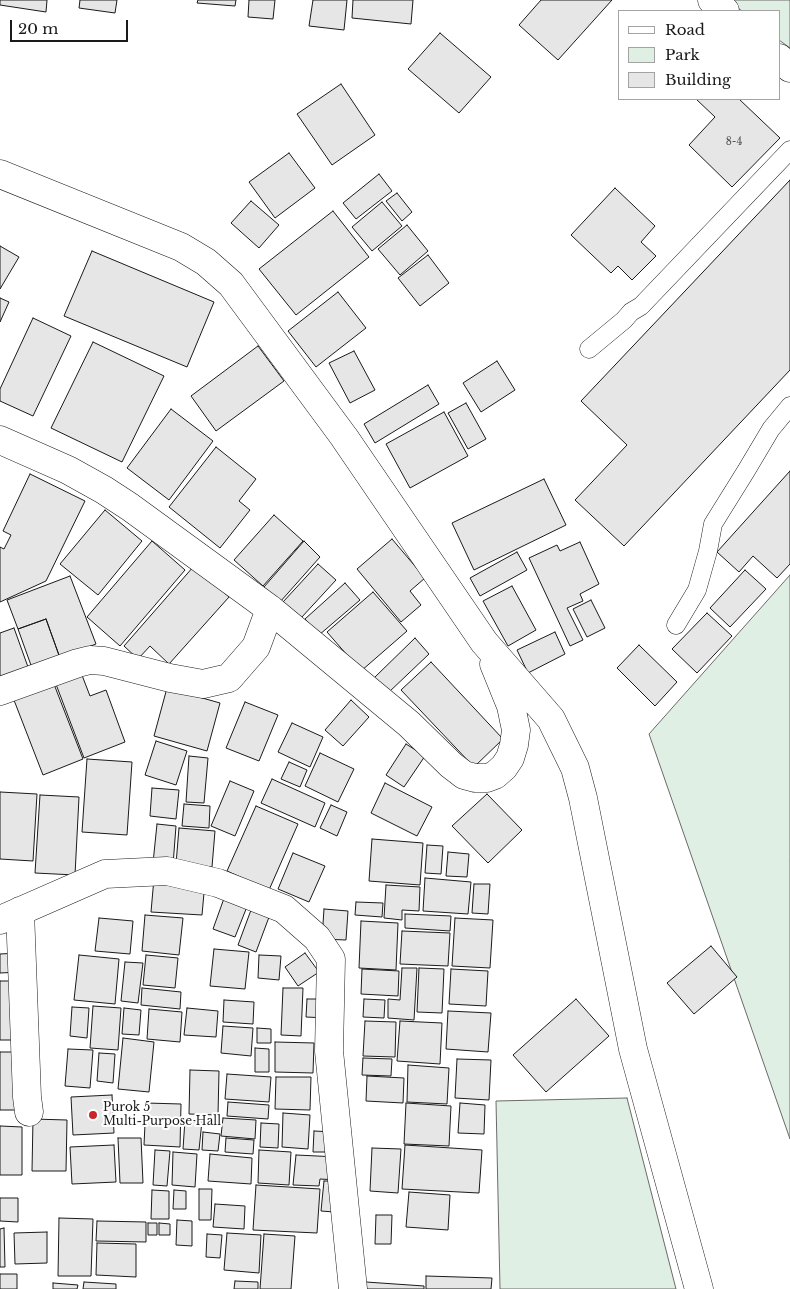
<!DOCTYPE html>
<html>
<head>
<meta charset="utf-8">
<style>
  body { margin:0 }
  #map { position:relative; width:790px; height:1289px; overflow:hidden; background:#fff; font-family:"Libre Baskerville",serif }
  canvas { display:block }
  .legend { position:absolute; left:618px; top:10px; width:162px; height:90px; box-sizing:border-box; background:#fff; border:1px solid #a3a3a3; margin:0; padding:6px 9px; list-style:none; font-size:15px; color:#1a1a1a }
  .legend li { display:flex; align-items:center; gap:10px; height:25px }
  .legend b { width:25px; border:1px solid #a3a3a3 }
  .scale { position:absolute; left:10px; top:20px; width:118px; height:22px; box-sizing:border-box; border:2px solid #1a1a1a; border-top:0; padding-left:6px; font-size:15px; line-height:18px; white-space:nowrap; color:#1a1a1a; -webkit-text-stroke:4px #fff; paint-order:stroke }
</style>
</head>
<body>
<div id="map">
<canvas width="790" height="1289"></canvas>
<ul class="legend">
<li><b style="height:6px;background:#fff"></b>Road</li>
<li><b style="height:14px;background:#e0efe3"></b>Park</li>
<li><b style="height:14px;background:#e6e6e6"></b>Building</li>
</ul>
<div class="scale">20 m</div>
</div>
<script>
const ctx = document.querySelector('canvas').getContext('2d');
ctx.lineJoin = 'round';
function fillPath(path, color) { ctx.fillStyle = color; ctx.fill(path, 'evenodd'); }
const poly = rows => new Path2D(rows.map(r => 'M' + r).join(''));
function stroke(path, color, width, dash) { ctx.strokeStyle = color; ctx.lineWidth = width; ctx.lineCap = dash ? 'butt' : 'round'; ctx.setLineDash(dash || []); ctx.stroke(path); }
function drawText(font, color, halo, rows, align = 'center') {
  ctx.font = font + ' "Libre Baskerville",serif'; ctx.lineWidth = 4; ctx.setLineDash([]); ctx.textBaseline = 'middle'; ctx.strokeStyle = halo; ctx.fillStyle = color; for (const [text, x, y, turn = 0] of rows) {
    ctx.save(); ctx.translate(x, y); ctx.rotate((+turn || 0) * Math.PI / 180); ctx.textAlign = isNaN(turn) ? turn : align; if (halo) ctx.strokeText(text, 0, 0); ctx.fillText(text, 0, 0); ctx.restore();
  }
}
const green = poly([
  [727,0,790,0,790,48,779,40,779,11,742,11,727,0],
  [790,575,790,1139,649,734,790,575],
  [627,1098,676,1289,500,1289,496,1101,627,1098]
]);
fillPath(green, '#e0efe3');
stroke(green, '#6a6a6a', 1);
const building = poly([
  [0,0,47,0,46,12,0,5,0,0],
  [80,0,117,0,115,13,79,8,80,0],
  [198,0,236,0,235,6,197,3,198,0],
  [249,0,275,0,273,19,248,17,249,0],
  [313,0,347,0,344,30,309,26,313,0],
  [353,0,413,0,411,24,352,18,353,0],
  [541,0,612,0,558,60,519,25,541,0],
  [440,33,491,77,459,113,408,69,440,33],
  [341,84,375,135,332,165,297,114,341,84],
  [696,99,739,99,780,138,732,187,689,145,715,117,696,99],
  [289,153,315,188,275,218,249,182,289,153],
  [379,174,392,191,356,219,343,203,379,174],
  [790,180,790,370,624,546,575,500,627,445,581,401,790,180],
  [615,188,655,226,641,242,656,256,632,280,618,266,611,273,571,235,615,188],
  [397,193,412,212,402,221,386,201,397,193],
  [251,201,279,225,259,248,231,223,251,201],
  [382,202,402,226,372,251,352,227,382,202],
  [333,211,369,257,296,315,259,269,333,211],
  [407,225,428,251,400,275,378,249,407,225],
  [0,246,19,257,0,289,0,246],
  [92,251,214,302,187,367,64,316,92,251],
  [428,255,449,283,420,306,398,278,428,255],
  [338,292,366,328,316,367,288,331,338,292],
  [0,298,9,302,0,322,0,298],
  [33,318,71,336,33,416,0,401,0,389,33,318],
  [93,342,164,376,122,462,51,428,93,342],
  [258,346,284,381,216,431,191,396,258,346],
  [354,351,375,390,350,403,329,363,354,351],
  [497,361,515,390,481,412,463,383,497,361],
  [428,385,439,404,375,443,364,424,428,385],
  [466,403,486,439,468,449,448,413,466,403],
  [171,409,213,441,169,500,127,468,171,409],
  [444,412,468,456,410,488,386,444,444,412],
  [216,447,256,479,239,501,250,510,220,548,169,507,216,447],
  [790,471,790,564,777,578,753,556,739,572,717,552,790,471],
  [30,474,85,501,46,581,0,602,0,547,4,549,11,535,3,531,30,474],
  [544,479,566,525,474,570,452,523,544,479],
  [105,510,142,541,98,595,60,564,105,510],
  [274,515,303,541,263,586,234,560,274,515],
  [392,539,425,578,410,591,421,605,401,622,357,569,392,539],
  [152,541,185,570,120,646,87,617,152,541],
  [304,541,320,557,280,602,264,587,304,541],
  [580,542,599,584,580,594,583,601,567,608,583,640,570,646,529,558,557,545,560,551,580,542],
  [517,552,527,570,480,596,470,578,517,552],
  [318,564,336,580,301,618,283,602,318,564],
  [194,566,229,597,169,664,150,646,138,659,124,646,194,566],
  [745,570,766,589,730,627,710,608,745,570],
  [70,576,96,644,60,658,46,619,18,629,7,600,70,576],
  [345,583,360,600,319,635,305,619,345,583],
  [512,586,536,630,508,646,483,601,512,586],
  [373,592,407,631,361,671,327,632,373,592],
  [591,600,605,628,587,637,573,609,591,600],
  [707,613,732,636,697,673,672,649,707,613],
  [46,619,60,658,32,668,18,629,46,619],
  [14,628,28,667,0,677,0,633,14,628],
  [555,632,565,654,528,673,517,650,555,632],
  [415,638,429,654,388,693,374,678,415,638],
  [639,645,677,682,655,706,617,668,639,645],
  [431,662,503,739,474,767,401,690,431,662],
  [80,670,90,696,106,690,125,742,84,758,54,679,80,670],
  [52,679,83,759,43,775,12,695,52,679],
  [167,688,220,703,207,751,154,736,167,688],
  [351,700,369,717,343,746,325,730,351,700],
  [245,702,278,715,259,761,226,748,245,702],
  [292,723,323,737,310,767,278,752,292,723],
  [156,741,187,751,176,785,145,775,156,741],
  [406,744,425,756,404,787,386,775,406,744],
  [320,753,354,769,338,802,305,786,320,753],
  [189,756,208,758,204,803,186,802,189,756],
  [87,759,132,762,127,835,82,832,87,759],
  [289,762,307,770,300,787,281,779,289,762],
  [272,779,325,803,315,827,261,803,272,779],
  [230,781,254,791,235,836,211,826,230,781],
  [385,783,432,807,417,836,371,813,385,783],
  [152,788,179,790,176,819,150,816,152,788],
  [0,792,37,794,33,861,0,859,0,792],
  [487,794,522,830,488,863,452,826,487,794],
  [40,795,79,797,75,875,35,873,40,795],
  [184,804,210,806,209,828,182,826,184,804],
  [331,805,347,812,337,836,320,828,331,805],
  [256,806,298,824,269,890,227,871,256,806],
  [157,824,176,826,173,865,153,863,157,824],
  [179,828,215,831,212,867,176,864,179,828],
  [372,839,423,843,420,885,369,881,372,839],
  [427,845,443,846,441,874,425,873,427,845],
  [448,852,469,854,467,877,446,876,448,852],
  [293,853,325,866,309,902,278,889,293,853],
  [154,878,205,882,202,915,151,912,154,878],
  [425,878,471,882,468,914,423,911,425,878],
  [474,884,490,884,488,914,472,913,474,884],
  [386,885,420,887,419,911,402,910,402,920,384,918,386,885],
  [227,890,250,899,235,937,213,929,227,890],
  [254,902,272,909,256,952,238,945,254,902],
  [356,902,383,903,382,917,355,915,356,902],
  [324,909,348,911,346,940,322,939,324,909],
  [405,914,451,916,450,931,405,928,405,914],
  [145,915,183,918,179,955,142,951,145,915],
  [99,918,133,921,130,954,95,951,99,918],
  [455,918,493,920,490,968,452,966,455,918],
  [361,921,398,923,396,970,359,968,361,921],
  [402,931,450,933,448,966,400,964,402,931],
  [711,946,737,977,694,1014,667,983,711,946],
  [214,949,249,952,245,989,210,986,214,949],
  [19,953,20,972,0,973,0,954,19,953],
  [305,953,319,972,298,986,285,967,305,953],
  [79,955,119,959,115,1004,74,1000,79,955],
  [146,955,178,958,175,988,143,985,146,955],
  [259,955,281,956,279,980,258,978,259,955],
  [125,962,143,963,138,1003,121,1001,125,962],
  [402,968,417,968,414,1020,388,1018,388,999,400,1000,402,968],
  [419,968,444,969,442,1013,417,1012,419,968],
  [362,969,399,971,398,996,361,994,362,969],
  [451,969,488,971,486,1006,449,1004,451,969],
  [0,981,22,981,21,1040,0,1040,0,981],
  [142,988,181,992,180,1009,141,1005,142,988],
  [283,988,303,988,301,1036,281,1035,283,988],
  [307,999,328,999,327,1018,306,1017,307,999],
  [364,999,385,1000,384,1018,363,1017,364,999],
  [576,999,609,1036,546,1092,513,1055,576,999],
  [224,1000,254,1002,253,1024,223,1022,224,1000],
  [93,1006,121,1008,118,1050,90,1048,93,1006],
  [72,1007,89,1008,87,1038,70,1036,72,1007],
  [124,1008,141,1010,139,1035,122,1034,124,1008],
  [187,1008,218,1011,216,1037,184,1035,187,1008],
  [149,1009,182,1012,180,1042,147,1039,149,1009],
  [448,1011,491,1013,488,1052,446,1049,448,1011],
  [365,1021,396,1022,395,1057,363,1056,365,1021],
  [400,1021,442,1023,440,1064,397,1061,400,1021],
  [223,1026,253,1028,251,1056,221,1053,223,1026],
  [257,1028,271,1029,271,1043,257,1043,257,1028],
  [123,1038,154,1042,149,1092,118,1089,123,1038],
  [275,1042,314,1043,313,1073,275,1072,275,1042],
  [255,1048,269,1049,269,1072,255,1072,255,1048],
  [68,1049,93,1050,90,1088,65,1086,68,1049],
  [0,1052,24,1052,24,1110,0,1110,0,1052],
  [99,1053,115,1054,113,1083,97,1081,99,1053],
  [363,1058,392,1059,391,1076,362,1075,363,1058],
  [457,1059,491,1060,489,1100,455,1098,457,1059],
  [408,1065,449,1068,447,1104,407,1102,408,1065],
  [190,1070,219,1071,218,1115,189,1114,190,1070],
  [227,1074,271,1077,269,1102,225,1099,227,1074],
  [367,1076,404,1078,403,1103,366,1101,367,1076],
  [276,1077,311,1077,310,1110,275,1109,276,1077],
  [112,1095,114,1133,73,1135,71,1097,112,1095],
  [228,1102,269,1105,268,1119,227,1116,228,1102],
  [146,1103,181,1104,180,1147,144,1145,146,1103],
  [406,1103,451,1106,449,1146,404,1144,406,1103],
  [460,1103,485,1105,484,1134,458,1133,460,1103],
  [283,1113,310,1115,308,1149,282,1147,283,1113],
  [223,1118,256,1120,255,1139,221,1136,223,1118],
  [33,1119,67,1120,66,1171,32,1171,33,1119],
  [185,1120,202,1121,199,1150,183,1149,185,1120],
  [261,1123,279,1124,278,1148,260,1147,261,1123],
  [0,1126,22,1127,22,1175,0,1175,0,1126],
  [314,1131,334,1132,333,1152,313,1152,314,1131],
  [203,1132,220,1134,218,1151,202,1150,203,1132],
  [118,1138,141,1138,143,1183,120,1183,118,1138],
  [226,1138,254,1140,253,1154,225,1152,226,1138],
  [114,1145,116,1182,72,1184,70,1147,114,1145],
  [405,1145,482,1150,479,1193,402,1189,405,1145],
  [372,1148,401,1149,398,1193,370,1191,372,1148],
  [155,1150,170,1151,167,1186,153,1185,155,1150],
  [259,1150,291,1152,289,1185,258,1183,259,1150],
  [173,1152,197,1154,195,1187,172,1185,173,1152],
  [210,1154,252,1158,251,1184,208,1181,210,1154],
  [296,1155,338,1157,337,1180,320,1179,319,1186,293,1185,296,1155],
  [324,1181,335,1181,334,1212,321,1211,324,1181],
  [256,1185,320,1189,317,1233,253,1230,256,1185],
  [199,1189,212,1189,211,1220,199,1220,199,1189],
  [152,1190,169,1191,169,1219,151,1219,152,1190],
  [174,1190,186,1191,186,1209,173,1209,174,1190],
  [409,1192,450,1195,448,1230,406,1227,409,1192],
  [0,1198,18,1198,18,1222,0,1221,0,1198],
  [215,1204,245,1206,244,1229,213,1227,215,1204],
  [376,1215,392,1215,391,1244,375,1244,376,1215],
  [59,1218,93,1219,91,1276,58,1276,59,1218],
  [177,1220,192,1221,192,1246,176,1245,177,1220],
  [97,1221,146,1222,146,1242,96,1241,97,1221],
  [148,1223,157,1223,157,1235,148,1235,148,1223],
  [159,1223,170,1224,170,1235,159,1235,159,1223],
  [4,1228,5,1267,0,1267,0,1229,4,1228],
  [47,1232,47,1263,15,1264,14,1233,47,1232],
  [227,1233,261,1235,259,1273,224,1270,227,1233],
  [207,1234,222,1235,220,1258,206,1257,207,1234],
  [264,1234,295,1236,291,1289,260,1289,264,1234],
  [97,1243,136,1244,136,1277,96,1275,97,1243],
  [0,1274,17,1274,17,1289,0,1289,0,1274],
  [426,1276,492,1278,491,1289,426,1289,426,1276],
  [235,1281,258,1282,258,1289,234,1289,235,1281],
  [84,1282,116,1284,116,1289,83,1289,84,1282],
  [366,1282,424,1286,424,1289,366,1289,366,1282],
  [53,1283,78,1285,77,1289,53,1289,53,1283]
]);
fillPath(building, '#e6e6e6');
stroke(building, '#1a1a1a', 1);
const lane = poly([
  [589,349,624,320,631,312,641,306,790,150],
  [676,625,697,590,708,551,713,524,746,471,771,429,790,406]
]);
const street = poly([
  [712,0,725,11],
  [779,58,790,68],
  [0,174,181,247,206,262,231,284,344,437,484,642,551,719,575,768,583,798,633,1049,699,1289],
  [0,440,68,470,104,490,130,507,270,609,409,724,451,765,464,775,475,778,487,778,495,775,504,767,510,758,514,745,516,730,511,706,494,664],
  [0,691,78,663,90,660,104,661,170,678,203,684,229,678,256,647,270,609],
  [20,911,27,1097,29,1112],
  [0,920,105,874,167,871,218,883,284,909,317,938,331,959,329,1051,353,1289]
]);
stroke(lane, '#1a1a1a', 19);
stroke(street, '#1a1a1a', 29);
stroke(lane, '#fff', 18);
stroke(street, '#fff', 28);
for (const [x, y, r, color] of [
  [93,1115,5,"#c62828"]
]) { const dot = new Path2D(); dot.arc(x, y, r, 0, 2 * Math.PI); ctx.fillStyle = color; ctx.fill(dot); stroke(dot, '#fff', 2); }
drawText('10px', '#4d4d4d', null, [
  ["8-4",734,142]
]);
drawText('12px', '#1a1a1a', '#fff', [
  ["Purok 5",103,1108],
  ["Multi-Purpose Hall",103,1122]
], 'left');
</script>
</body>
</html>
